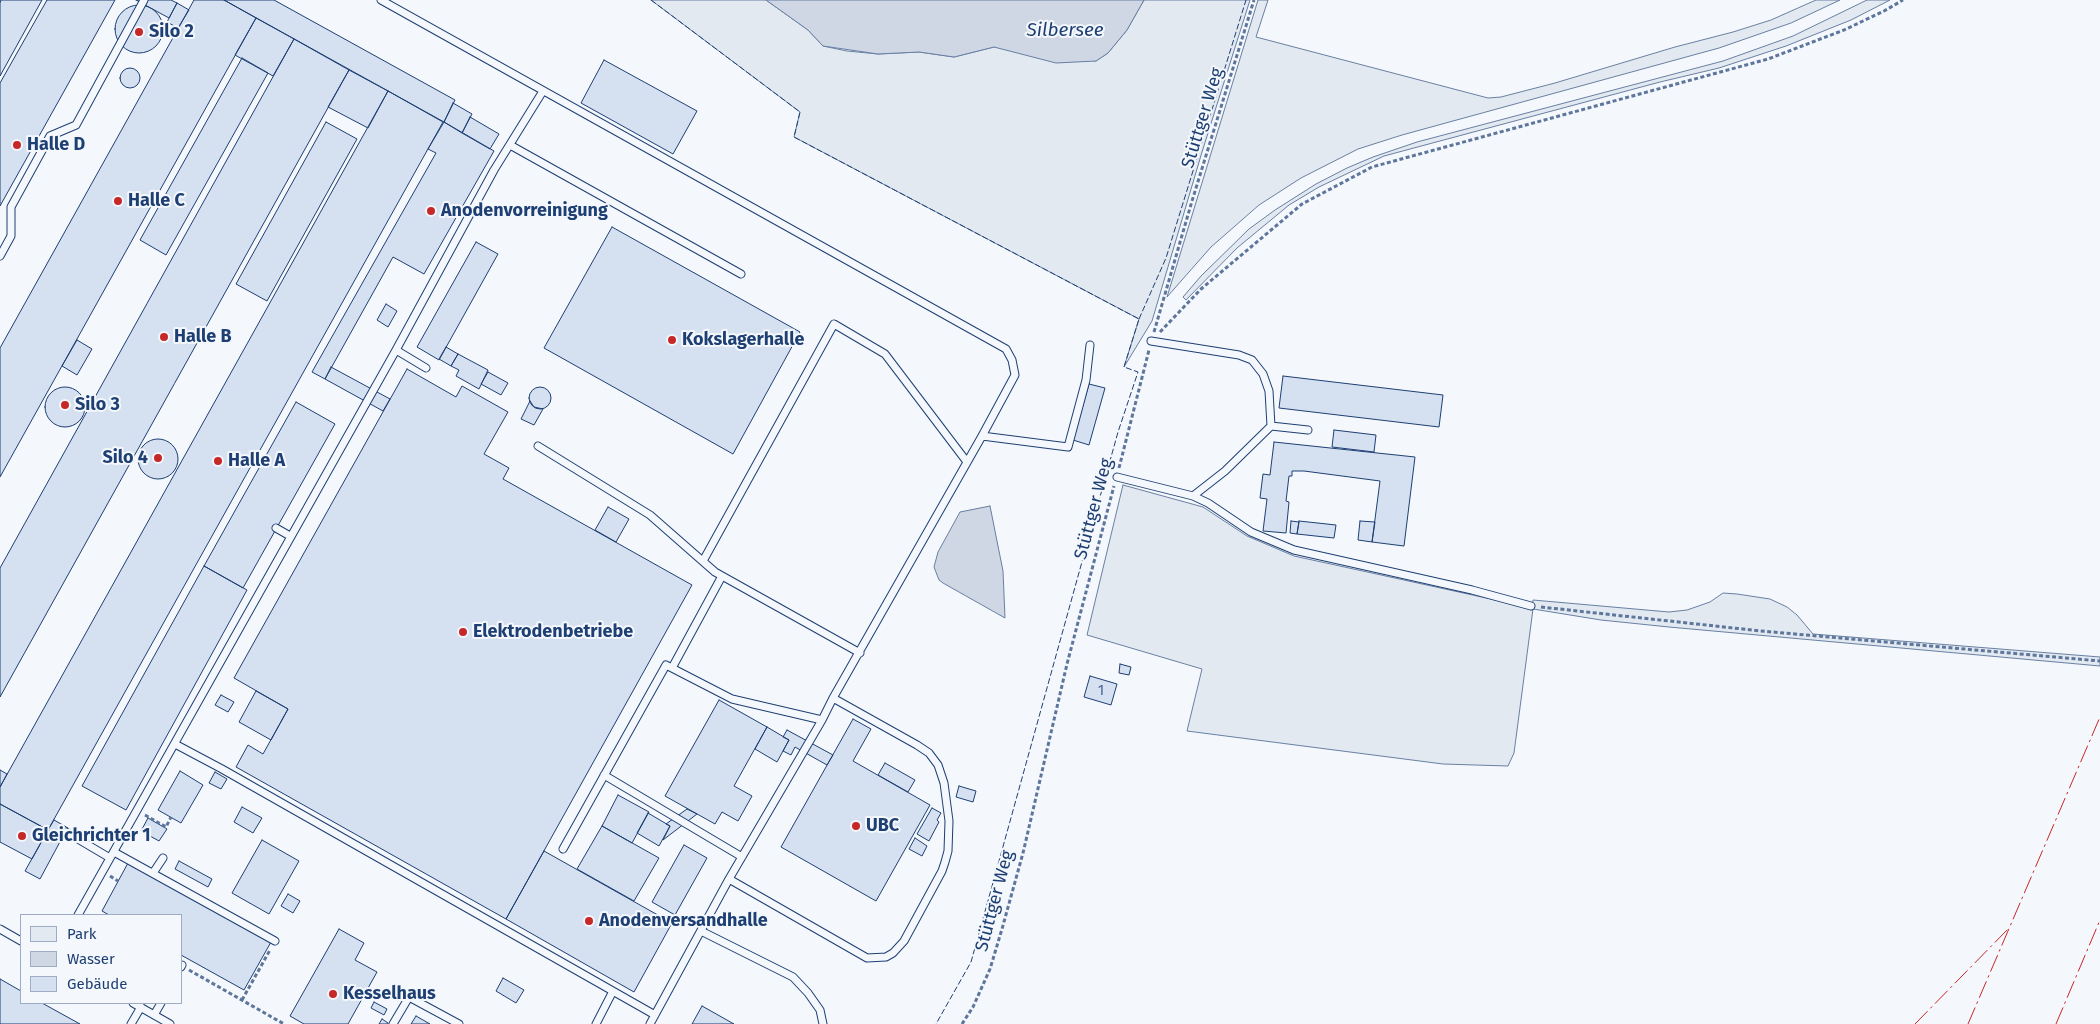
<!DOCTYPE html>
<html>
<head>
<meta charset="utf-8">
<style>
  body { margin:0 }
  #map { position:relative; width:2100px; height:1024px; overflow:hidden; background:#f4f7fb; font-family:"Fira Sans",sans-serif }
  canvas { display:block }
  .legend { position:absolute; left:20px; top:914px; width:162px; height:90px; box-sizing:border-box; background:#f4f7fb; border:1px solid #9eadc5; margin:0; padding:6px 9px; list-style:none; font-size:15px; color:#1d3f73 }
  .legend li { display:flex; align-items:center; gap:10px; height:25px }
  .legend b { width:25px; border:1px solid #9eadc5 }
</style>
</head>
<body>
<div id="map">
<canvas width="2100" height="1024"></canvas>
<ul class="legend">
<li><b style="height:14px;background:#e3e9f0"></b>Park</li>
<li><b style="height:14px;background:#cfd7e4"></b>Wasser</li>
<li><b style="height:14px;background:#d5e0f0"></b>Gebäude</li>
</ul>
</div>
<script>
const ctx = document.querySelector('canvas').getContext('2d');
ctx.lineJoin = 'round';
function fillPath(path, color) { ctx.fillStyle = color; ctx.fill(path, 'evenodd'); }
const poly = rows => new Path2D(rows.map(r => 'M' + r).join(''));
function stroke(path, color, width, dash) { ctx.strokeStyle = color; ctx.lineWidth = width; ctx.lineCap = dash ? 'butt' : 'round'; ctx.setLineDash(dash || []); ctx.stroke(path); }
function drawText(font, color, halo, rows, align = 'center') {
  ctx.font = font + ' "Fira Sans",sans-serif'; ctx.lineWidth = 4; ctx.setLineDash([]); ctx.textBaseline = 'middle'; ctx.strokeStyle = halo; ctx.fillStyle = color; for (const [text, x, y, turn = 0] of rows) {
    ctx.save(); ctx.translate(x, y); ctx.rotate((+turn || 0) * Math.PI / 180); ctx.textAlign = isNaN(turn) ? turn : align; if (halo) ctx.strokeText(text, 0, 0); ctx.fillText(text, 0, 0); ctx.restore();
  }
}
const green = poly([
  [651,0,766,0,808,30,823,46,847,51,878,54,919,52,954,57,994,47,1096,61,1108,53,1127,30,1144,0,1250,0,1202,152,1152,321,1124,367,1139,319,794,137,800,112,651,0],
  [1258,0,1268,0,1256,37,1488,98,1501,97,1555,83,1675,47,1733,32,1771,20,1816,0,1840,0,1791,23,1719,48,1402,135,1358,149,1301,178,1259,205,1211,247,1167,297,1258,0],
  [1867,0,1890,0,1851,20,1786,46,1719,68,1660,82,1384,156,1319,187,1289,205,1237,248,1186,300,1183,297,1201,276,1249,229,1275,210,1316,184,1347,168,1373,157,1417,142,1723,61,1793,36,1867,0],
  [1123,485,1203,507,1247,536,1294,556,1532,608,1533,600,1669,612,1687,610,1710,602,1723,593,1737,594,1770,599,1787,607,1797,615,1813,634,2100,657,2100,666,1669,627,1601,620,1533,609,1514,753,1508,766,1443,764,1187,731,1202,669,1087,635,1123,485]
]);
fillPath(green, '#e3e9f0');
stroke(green, '#687fa3', 1);
const water = poly([
  [766,0,1144,0,1127,30,1108,53,1096,61,1056,63,994,47,954,57,919,52,878,54,823,46,808,30,766,0],
  [990,506,1003,571,1005,618,943,583,939,580,934,567,938,552,960,512,990,506]
]);
fillPath(water, '#cfd7e4');
stroke(water, '#687fa3', 1);
const building = poly([
  [1,0,42,0,0,76,0,3,1,0],
  [47,0,115,0,0,206,0,83,47,0],
  [136,0,171,0,177,3,169,18,136,0],
  [194,0,224,0,256,18,0,477,0,348,194,0],
  [224,0,274,0,455,100,444,122,224,0],
  [177,3,189,10,178,28,167,22,177,3],
  '115 29a24 24 0 1 1 48 0a24 24 0 1 1-48 0Z',
  [256,18,294,39,273,76,235,55,256,18],
  [294,39,349,70,0,697,0,568,294,39],
  [242,58,268,73,166,255,140,240,242,58],
  [604,60,697,111,673,154,581,103,604,60],
  '120 78a10 10 0 1 1 20 0a10 10 0 1 1-20 0Z',
  [349,70,388,91,368,128,328,107,349,70],
  [388,91,443,122,48,830,0,804,0,787,388,91],
  [453,103,472,114,462,133,444,122,453,103],
  [470,117,499,134,490,149,462,133,470,117],
  [326,122,357,139,267,301,236,284,326,122],
  [444,122,494,151,424,274,393,257,325,379,312,372,436,153,428,149,444,122],
  [612,227,800,332,733,454,544,348,612,227],
  [476,242,498,254,439,360,417,347,476,242],
  [386,304,397,311,388,327,377,320,386,304],
  [77,340,92,349,77,375,62,366,77,340],
  [446,347,458,354,451,366,439,359,446,347],
  [458,354,488,370,479,389,456,376,459,370,451,366,458,354],
  [331,367,390,399,383,411,325,379,331,367],
  [407,369,456,397,462,386,508,412,484,454,509,468,503,479,692,585,506,919,236,767,248,745,263,754,288,709,234,678,407,369],
  [488,372,508,383,501,395,481,384,488,372],
  [1283,376,1443,395,1439,427,1279,408,1283,376],
  [1089,384,1105,388,1089,445,1073,440,1089,384],
  '45 407a20 20 0 1 1 40 0a20 20 0 1 1-40 0Z',
  '529 398a11 11 0 1 1 22 0a11 11 0 1 1-22 0Z',
  [530,401,534,407,543,409,534,425,521,419,530,401],
  [296,402,335,424,243,588,204,566,296,402],
  [1334,430,1376,435,1374,452,1332,447,1334,430],
  '138 459a20 20 0 1 1 40 0a20 20 0 1 1-40 0Z',
  [1274,442,1415,457,1404,546,1372,542,1380,481,1304,471,1292,471,1292,476,1289,476,1286,501,1289,502,1286,533,1263,531,1267,499,1260,498,1263,474,1270,475,1274,442],
  [608,507,629,519,616,542,595,530,608,507],
  [1291,521,1299,522,1297,534,1290,533,1291,521],
  [1299,521,1336,525,1334,538,1297,534,1299,521],
  [1360,521,1375,522,1372,542,1358,540,1360,521],
  [204,566,247,590,126,810,82,786,204,566],
  [1120,664,1131,667,1129,675,1119,673,1120,664],
  [1090,676,1117,684,1111,705,1084,697,1090,676],
  [256,691,288,709,271,740,239,722,256,691],
  [221,695,234,702,228,712,215,705,221,695],
  [719,700,767,727,734,786,752,796,738,821,722,812,715,824,665,796,719,700],
  [853,719,871,729,853,761,930,805,876,901,781,847,853,719],
  [767,727,789,740,777,762,755,749,767,727],
  [787,730,833,755,827,765,795,747,791,755,783,751,789,740,783,737,787,730],
  [885,763,915,780,908,792,878,775,885,763],
  [0,770,7,774,0,787,0,770],
  [180,771,203,785,181,823,158,810,180,771],
  [215,772,227,779,221,789,209,783,215,772],
  [959,786,976,791,973,802,956,797,959,786],
  [618,795,649,812,632,843,602,826,618,795],
  [0,804,48,830,32,859,0,842,0,804],
  [242,807,262,818,253,833,234,822,242,807],
  [932,808,941,813,937,820,939,822,929,841,917,834,932,808],
  [687,809,697,814,663,840,670,826,666,824,687,809],
  [648,813,670,826,659,846,637,833,648,813],
  [148,818,167,829,159,841,141,831,148,818],
  [54,820,68,828,62,838,48,830,54,820],
  [602,826,659,858,634,901,577,869,602,826],
  [48,830,62,838,40,879,25,871,48,830],
  [915,838,927,846,922,856,909,849,915,838],
  [262,840,299,861,269,914,232,893,262,840],
  [684,845,707,858,675,915,652,902,684,845],
  [544,851,672,923,634,992,506,919,544,851],
  [179,861,212,879,208,887,175,869,179,861],
  [128,863,271,942,244,990,181,955,181,915,109,915,102,911,128,863],
  [288,894,300,901,293,913,281,906,288,894],
  [339,929,364,943,355,960,377,972,348,1024,304,1024,290,1016,339,929],
  [503,978,524,990,516,1003,496,991,503,978],
  [0,979,21,991,21,1003,42,1003,80,1024,0,1024,0,979],
  [374,1002,387,1009,384,1015,371,1008,374,1002],
  [702,1006,734,1024,692,1024,702,1006],
  [416,1016,430,1024,411,1024,416,1016],
  [382,1019,388,1023,388,1024,379,1024,382,1019]
]);
fillPath(building, '#d5e0f0');
stroke(building, '#1d3f73', 1);
const lane = poly([
  [381,0,1006,349,1012,360,1015,375,982,436,833,698,822,720,729,879,650,1024],
  [510,145,741,274],
  [0,256,11,236,11,207,50,136,76,125,144,0],
  [1151,341,1239,355,1252,360,1263,374,1269,391,1271,426,1308,430],
  [396,350,426,368],
  [982,436,1068,447,1086,380,1090,345],
  [538,446,650,515,715,572,860,653],
  [1117,477,1193,496,1208,503,1251,532,1294,550,1472,590,1531,606],
  [1193,496,1225,471,1271,426],
  [276,528,290,536],
  [703,561,834,324,885,354,967,462],
  [672,668,722,576],
  [175,744,222,769,655,1015],
  [604,775,742,857],
  [66,832,110,858],
  [563,849,666,665,732,699,822,720],
  [114,852,275,941],
  [153,873,163,858],
  [729,879,867,958,886,957,893,953,904,941,942,871,945,862,948,851,949,821,944,783,938,765,929,753,917,745,833,698],
  [78,915,396,350,494,170,543,91],
  [0,929,21,941],
  [701,931,793,977,808,993,820,1010,823,1024],
  [181,967,182,965],
  [133,1003,170,1024],
  [154,1015,161,1003],
  [131,1024,141,1007],
  [393,1024,409,997,459,1024],
  [596,1024,613,991]
]);
stroke(lane, '#1d3f73', 9);
stroke(poly([
  [1154,332,1192,201,1254,0],
  [1160,332,1201,289,1302,204,1372,167,1768,59,1844,30,1884,11,1903,0],
  [1119,468,1149,350],
  [1541,607,1761,631,2100,661],
  [145,815,166,827,171,817],
  [110,876,118,881],
  [189,970,284,1024],
  [242,1000,270,950],
  [962,1024,973,1007,990,969,1002,929,1023,853,1067,664,1114,486]
]), '#5e769c', 3, [4, 2.5]);
stroke(lane, '#f4f7fb', 7);
stroke(poly([
  [651,0,800,112,794,137,1139,319,1124,367,1138,372,1118,432,971,962,936,1024],
  [1139,319,1166,258,1246,0]
]), '#1d3f73', 1, [6, 2.5]);
stroke(poly([
  [1915,1024,2010,927],
  [1968,1024,2100,717],
  [2056,1024,2100,920]
]), '#c62828', 1, [18, 4, 2.5, 4]);
for (const [x, y, r, color] of [
  [139,32,5,"#c62828"],
  [17,145,5,"#c62828"],
  [118,201,5,"#c62828"],
  [431,211,5,"#c62828"],
  [164,337,5,"#c62828"],
  [672,340,5,"#c62828"],
  [65,405,5,"#c62828"],
  [158,458,5,"#c62828"],
  [218,461,5,"#c62828"],
  [463,632,5,"#c62828"],
  [856,826,5,"#c62828"],
  [22,836,5,"#c62828"],
  [589,921,5,"#c62828"],
  [333,994,5,"#c62828"]
]) { const dot = new Path2D(); dot.arc(x, y, r, 0, 2 * Math.PI); ctx.fillStyle = color; ctx.fill(dot); stroke(dot, '#f4f7fb', 2); }
drawText('15px', '#4b6792', null, [
  ["1",1101,691]
]);
drawText('bold 18px', '#1d3f73', '#f4f7fb', [
  ["Silo 2",149,32],
  ["Halle D",27,145],
  ["Halle C",128,201],
  ["Anodenvorreinigung",441,211],
  ["Halle B",174,337],
  ["Kokslagerhalle",682,340],
  ["Silo 3",75,405],
  ["Silo 4",148,458,"right"],
  ["Halle A",228,461],
  ["Elektrodenbetriebe",473,632],
  ["UBC",866,826],
  ["Gleichrichter 1",32,836],
  ["Anodenversandhalle",599,921],
  ["Kesselhaus",343,994]
], 'left');
drawText('18px', '#1d3f73', '#f4f7fb', [
  ["Stüttger Weg",1203,118,-73],
  ["Stüttger Weg",1094,509,-75],
  ["Stüttger Weg",995,901,-75]
]);
drawText('italic 19px', '#1d3f73', '#f4f7fb', [
  ["Silbersee",1065,31]
]);
</script>
</body>
</html>
